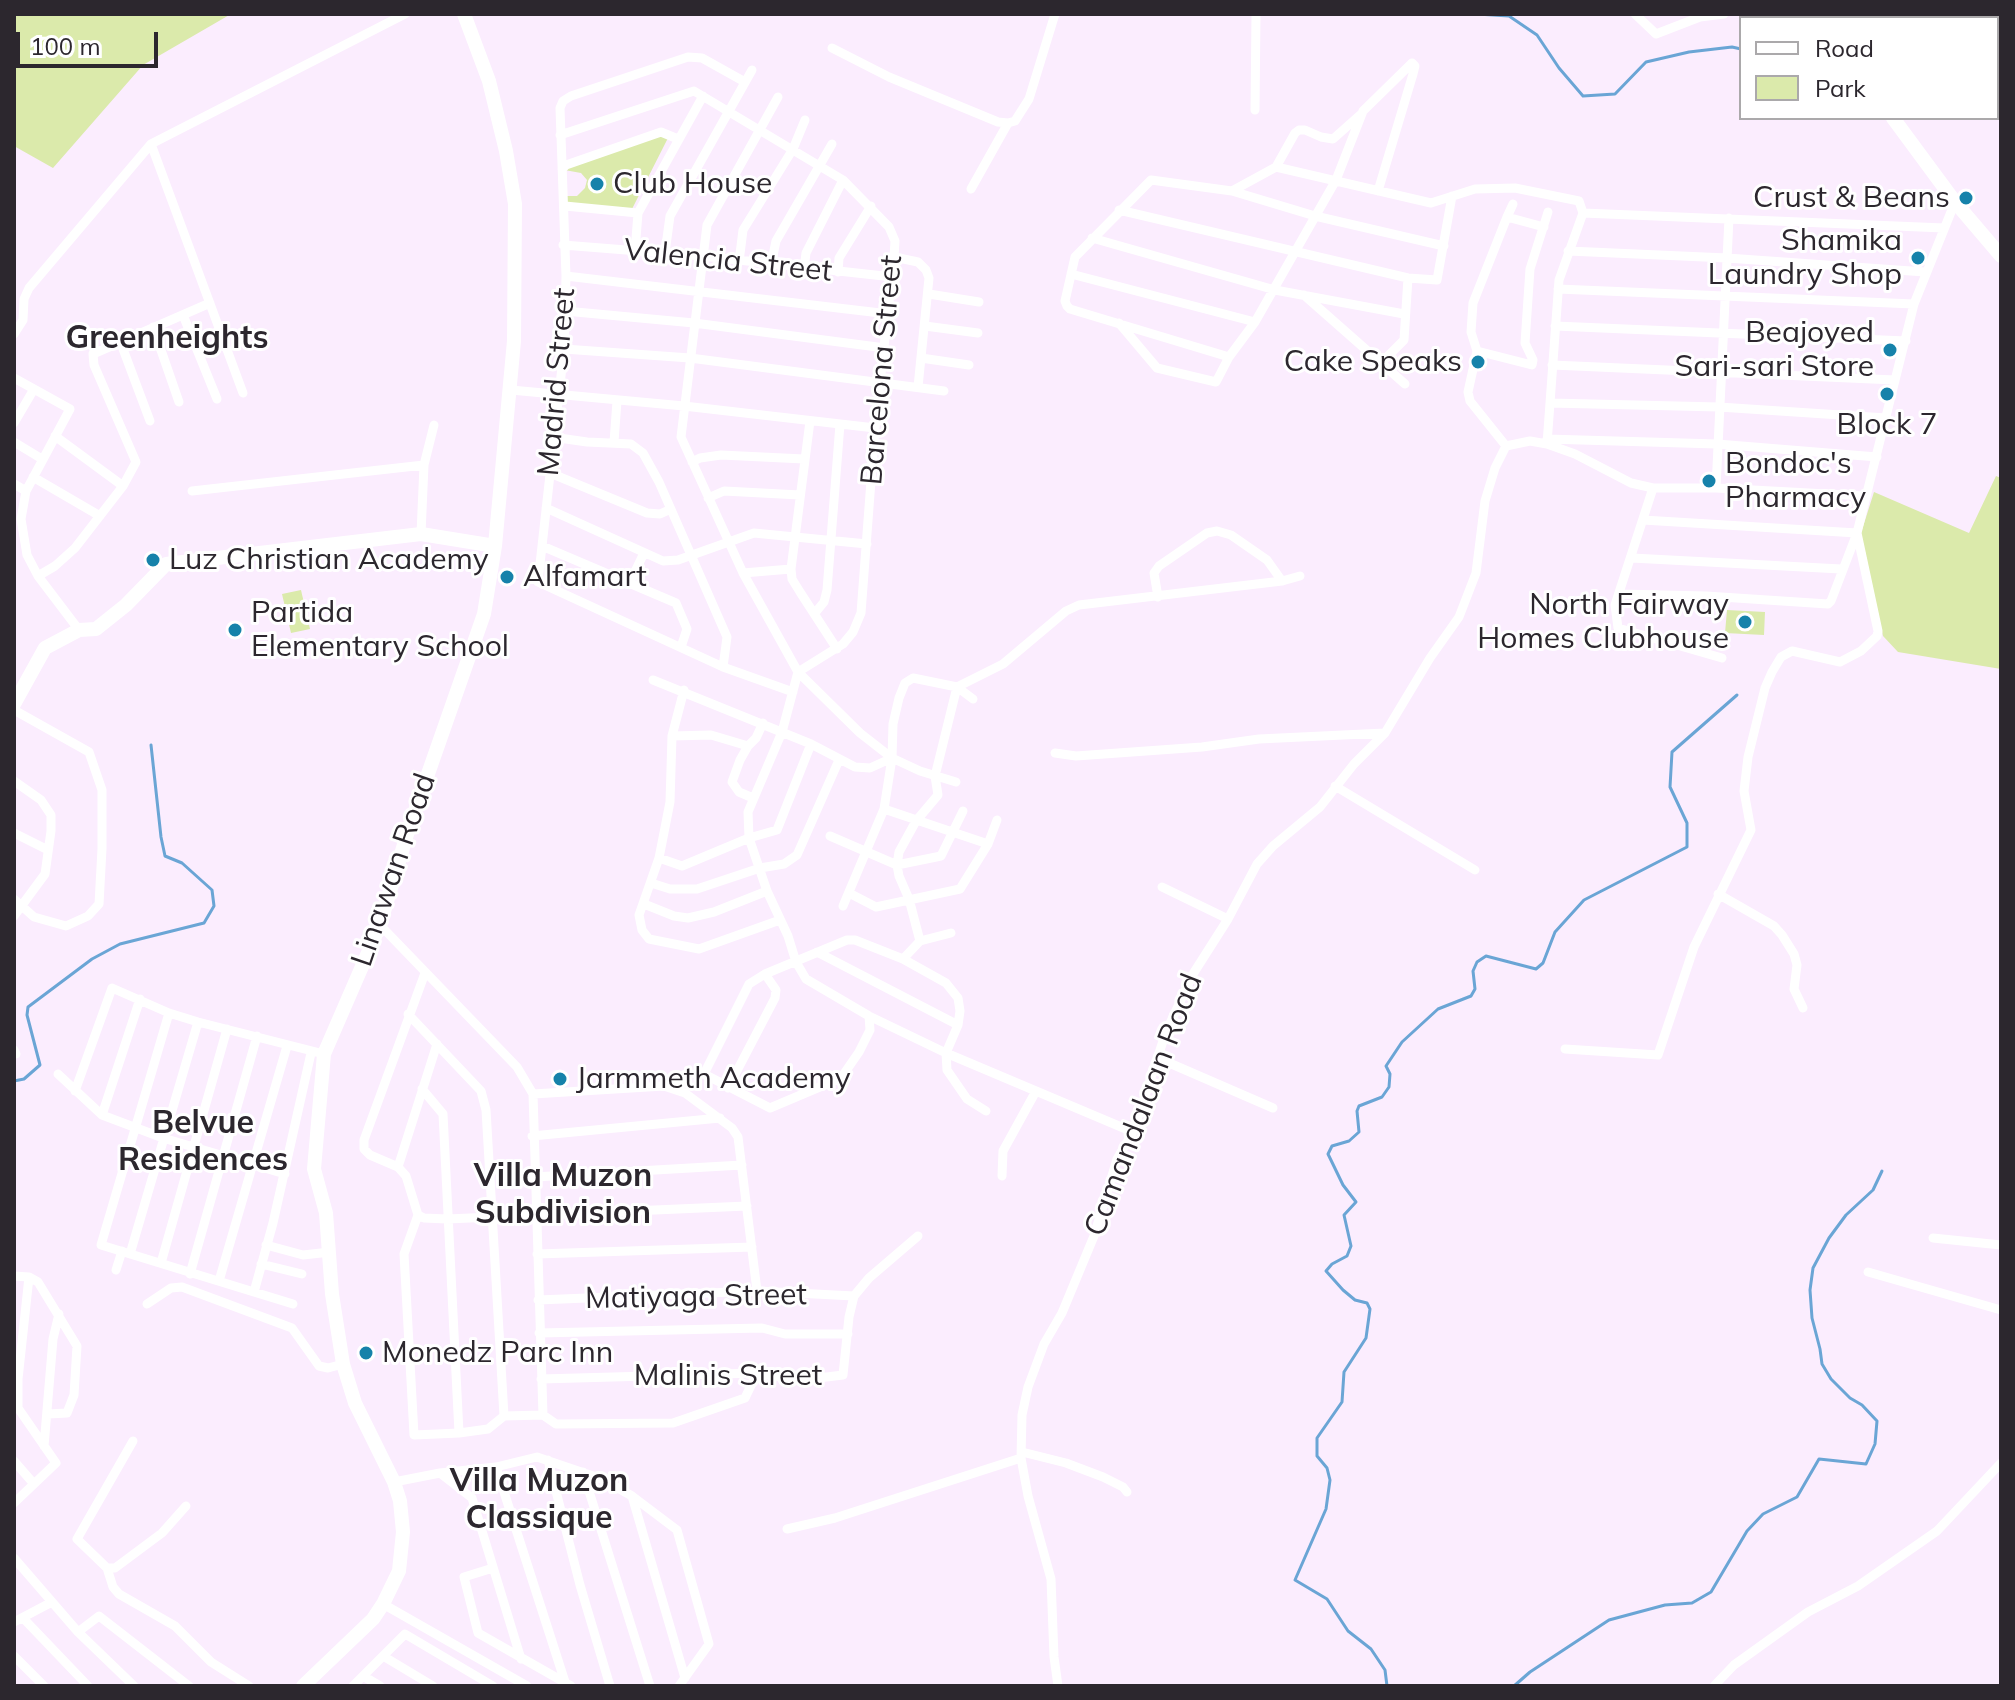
<!DOCTYPE html>
<html>
<head>
<meta charset="utf-8">
<style>
  body { margin:0 }
  #map { position:relative; width:2015px; height:1700px; overflow:hidden; background:#fbedfe; font-family:Mulish,sans-serif }
  canvas { display:block }
  .frame { position:absolute; inset:0; border:16px solid #2c272e; pointer-events:none }
  .legend { position:absolute; left:1739px; top:16px; width:260px; height:104px; box-sizing:border-box; background:#fff; border:2px solid #aba9ab; margin:0; padding:10px 14px; list-style:none; font-size:24px; color:#2c272e }
  .legend li { display:flex; align-items:center; gap:16px; height:40px }
  .legend b { width:40px; border:2px solid #aba9ab }
  .scale { position:absolute; left:16px; top:32px; width:142px; height:36px; box-sizing:border-box; border:4px solid #2c272e; border-top:0; padding-left:10px; font-size:24px; line-height:28px; white-space:nowrap; color:#2c272e; -webkit-text-stroke:6px #fff; paint-order:stroke }
</style>
</head>
<body>
<div id="map">
<canvas width="2015" height="1700"></canvas>
<div class="frame"></div>
<ul class="legend">
<li><b style="height:10px;background:#fff"></b>Road</li>
<li><b style="height:22px;background:#dbeaab"></b>Park</li>
</ul>
<div class="scale">100 m</div>
</div>
<script>
const ctx = document.querySelector('canvas').getContext('2d');
ctx.lineJoin = 'round';
function fillPath(path, color) { ctx.fillStyle = color; ctx.fill(path, 'evenodd'); }
const poly = rows => new Path2D(rows.map(r => 'M' + r).join(''));
function stroke(path, color, width, dash) { ctx.strokeStyle = color; ctx.lineWidth = width; ctx.lineCap = dash ? 'butt' : 'round'; ctx.setLineDash(dash || []); ctx.stroke(path); }
function drawText(font, color, halo, rows, align = 'center') {
  ctx.font = font + ' Mulish,sans-serif'; ctx.lineWidth = 6; ctx.setLineDash([]); ctx.textBaseline = 'middle'; ctx.strokeStyle = halo; ctx.fillStyle = color; for (const [text, x, y, turn = 0] of rows) {
    ctx.save(); ctx.translate(x, y); ctx.rotate((+turn || 0) * Math.PI / 180); ctx.textAlign = isNaN(turn) ? turn : align; if (halo) ctx.strokeText(text, 0, 0); ctx.fillText(text, 0, 0); ctx.restore();
  }
}
fillPath(poly([
  [14,14,231,14,143,65,53,168,14,146],
  [655,136,669,136,632,209,561,204,560,196,577,196,585,188,587,180,581,173,559,169],
  [1996,476,2001,478,2001,669,1898,652,1883,636,1861,533,1874,492,1969,533],
  [301,590,310,629,291,633,282,594],
  [1727,610,1765,612,1764,635,1725,633]
]), '#dbeaab');
stroke(poly([
  [1477,14,1509,16,1537,35,1559,68,1583,96,1615,94,1646,62,1689,52,1732,47,1741,49],
  [1880,18,1886,14],
  [14,1081,24,1079,40,1065,27,1015,28,1007,92,959,120,944,204,923,214,906,212,890,182,863,165,856,161,837,151,745],
  [1387,1686,1385,1670,1371,1649,1348,1631,1327,1599,1295,1580,1326,1509,1330,1480,1327,1468,1317,1456,1317,1438,1342,1402,1344,1372,1366,1338,1370,1309,1367,1303,1355,1300,1343,1290,1326,1271,1332,1264,1347,1256,1351,1246,1344,1215,1356,1202,1343,1185,1328,1154,1332,1146,1349,1141,1359,1132,1357,1111,1359,1106,1382,1097,1389,1087,1390,1074,1386,1066,1402,1042,1438,1009,1471,996,1475,989,1473,971,1477,962,1486,956,1536,969,1543,963,1555,932,1584,900,1687,847,1687,823,1670,787,1672,752,1737,695],
  [1514,1686,1530,1672,1609,1620,1665,1605,1692,1603,1711,1592,1747,1531,1763,1514,1797,1497,1819,1459,1866,1464,1875,1444,1877,1421,1862,1405,1850,1398,1831,1379,1822,1364,1820,1349,1812,1318,1810,1290,1813,1268,1829,1238,1846,1215,1873,1190,1882,1171]
]), '#6aa5d5', 3);
stroke(poly([
  [1635,14,1656,34,1700,17,1724,14],
  [832,48,889,77,998,122,1008,123,1015,121,1029,99,1055,14],
  [745,82,702,58,688,57,571,96,563,101,560,108,566,276,564,349,538,582,723,667,793,692],
  [778,97,707,225,681,437,743,573,798,672,860,733,892,758,920,771,956,782],
  [1255,110,1256,14],
  [560,135,694,91,843,180,889,227,895,241,894,257,875,428,861,613,853,632,843,644,798,672,782,732,748,812,749,838,767,891,788,936,796,962,806,979,869,1016,946,1053,1133,1132],
  [151,144,243,393],
  [1276,167,1295,133,1299,130,1305,130,1321,137,1333,139,1360,115],
  [562,169,566,165,661,132,678,139],
  [971,189,1008,123],
  [1232,191,1276,167,1431,203,1475,189,1515,188,1579,201,1583,213,1559,280,1547,444],
  [1378,191,1413,74,1415,66,1412,63],
  [1513,204,1507,217,1544,227],
  [565,206,638,213],
  [1119,210,1408,278,1437,280,1452,196],
  [1583,213,1944,228],
  [1092,238,1275,290,1404,314],
  [563,245,702,256,893,277],
  [635,251,638,213,703,96],
  [1568,251,1727,258,1925,272],
  [665,253,670,216,752,70],
  [894,257,918,262,926,270,929,278,918,387],
  [739,262,743,230,793,149,805,120],
  [771,265,776,241,832,144],
  [804,269,806,253,843,180],
  [838,272,839,258,871,206],
  [1071,274,1255,322,1229,357,1216,382,1157,368,1119,323],
  [566,276,889,314],
  [1558,289,1914,304],
  [929,294,979,302],
  [1304,295,1405,384],
  [565,311,694,323,885,348],
  [183,315,217,399],
  [1255,322,1336,180,1363,111,1412,63],
  [925,326,978,333],
  [1555,326,1906,341],
  [153,327,179,402],
  [14,334,23,320,24,299,29,288,151,144,405,14],
  [120,341,150,421],
  [564,349,690,358,944,391],
  [1477,351,1532,365,1533,360,1525,343,1530,269,1548,212],
  [1229,357,1070,309,1067,306,1065,301,1075,257,1151,180,1232,191,1315,216,1444,246],
  [921,358,969,365],
  [1381,363,1404,340,1408,278],
  [1552,365,1895,380],
  [14,378,70,409,26,491,21,519,27,555,38,576,79,630],
  [511,390,684,406,875,428],
  [1550,403,1719,407,1886,418],
  [810,421,791,569,792,579,800,592,837,649],
  [14,423,34,389],
  [554,433,559,438,587,442,631,444,643,453,659,482,727,637,723,667],
  [55,436,123,486],
  [1547,439,1717,444,1877,457],
  [14,442,42,459],
  [614,442,617,401],
  [1506,446,1470,401,1468,392,1477,351,1471,332,1473,303,1507,217],
  [692,462,700,458,721,455,804,459],
  [550,473,647,513,660,514,671,509],
  [33,477,100,516],
  [14,484,26,491],
  [1653,488,1615,605,1618,628,1722,658],
  [1716,488,1729,218],
  [192,491,424,465],
  [708,498,724,491,800,495],
  [546,508,663,561,678,560,754,533,867,544],
  [1643,520,1857,533],
  [421,534,424,465,434,425],
  [542,546,676,603,687,629,681,647],
  [1632,558,1841,569],
  [743,573,791,569],
  [38,576,55,566,75,548,123,486,136,462,94,365,93,354,210,303],
  [629,584,644,553],
  [1620,594,1706,596,1828,604,1831,601,1857,533,1914,304,1955,202],
  [1158,597,1154,573,1159,566,1207,533,1217,531,1231,535,1267,560,1282,581],
  [815,613,824,602,827,590,840,424],
  [653,680,811,744,855,767,870,768,892,758,893,724,899,698,905,683,913,678,957,687,973,699],
  [684,690,672,736,670,802,659,858,639,915,642,930,649,939,699,949,780,920],
  [14,710,89,752,102,790,102,849,99,904,88,916,66,926,34,917,14,899],
  [672,736,711,735,748,746,756,738,763,723],
  [748,746,740,760,732,782,739,792,753,798],
  [1055,753,1076,756,1202,747,1259,739,1385,733],
  [14,781,41,800,51,815,51,831,45,874,14,916],
  [1335,786,1475,870],
  [884,809,988,844],
  [14,833,48,850],
  [830,836,897,865,941,856,963,811],
  [659,858,682,866,749,838,777,830,811,744],
  [651,883,670,889,697,889,760,868,784,864,797,855,839,760],
  [1162,887,1228,919],
  [849,893,876,907,960,889,988,844,997,820],
  [1718,894,1774,926,1782,935,1794,954,1797,965,1794,989,1803,1008],
  [644,904,674,916,688,918,714,912,767,891],
  [843,906,884,809,892,758],
  [380,925,517,1067,533,1094,543,1415],
  [920,941,951,933],
  [817,952,958,1025],
  [903,959,920,941,909,899,899,876,897,865,899,852,916,821,938,795,935,776,957,687,1003,664,1066,611,1079,605,1282,581,1300,576],
  [425,973,364,1140,364,1149,370,1155,398,1167,406,1176,418,1215,404,1254,414,1435,459,1433,488,1429,504,1416,543,1415,556,1424,673,1423,745,1398,757,1373],
  [169,1013,101,1245,293,1304],
  [408,1014,481,1091,486,1110,504,1416],
  [869,1016,870,1030,859,1052,841,1078,770,1108,704,1074,749,984,765,974,847,940,855,940,903,959,946,983,958,998,960,1011,958,1025,946,1053,947,1070,967,1099,986,1111],
  [1565,1049,1658,1055,1694,947,1751,830,1744,791,1748,757,1765,688,1772,672,1781,657,1792,651,1840,662,1861,651,1877,636,1878,631,1857,533],
  [14,1050,16,1054],
  [1160,1059,1273,1108],
  [58,1074,102,1115,163,1138,285,1174],
  [728,1088,775,998,776,990,765,974],
  [422,1089,443,1114,459,1433],
  [75,1091,112,988,169,1013,198,1022,324,1054],
  [533,1094,664,1086,685,1093,732,1128,738,1137,757,1291],
  [102,1115,140,999],
  [532,1136,720,1118],
  [398,1167,437,1044],
  [1002,1176,1003,1151,1036,1091],
  [534,1177,742,1165],
  [418,1215,424,1218,447,1219,747,1206],
  [1933,1238,2001,1245],
  [266,1245,303,1255,330,1252],
  [130,1254,198,1022],
  [537,1254,752,1247],
  [161,1263,227,1029],
  [261,1264,302,1274],
  [116,1270,122,1251],
  [1868,1272,2001,1310],
  [190,1274,257,1036],
  [14,1276,29,1277,38,1282,77,1346,74,1395,67,1413,48,1414],
  [219,1281,287,1046],
  [254,1292,273,1223,311,1053],
  [538,1300,757,1291,854,1296],
  [147,1304,171,1288,182,1287,292,1328,319,1366,328,1368,343,1364],
  [539,1333,762,1328,785,1334,848,1334],
  [541,1379,757,1373,802,1380,843,1375,849,1317,854,1296,869,1278,918,1236],
  [133,1441,77,1539,107,1568,115,1568,162,1533,186,1506],
  [44,1446,53,1339,59,1314],
  [1022,1452,1066,1463,1103,1477,1123,1487,1127,1492],
  [548,1460,580,1585,610,1686],
  [14,1461,34,1484],
  [496,1467,565,1682],
  [583,1472,650,1686],
  [440,1473,472,1498,521,1659],
  [394,1482,440,1473,496,1467,537,1457,602,1479,632,1496,677,1530,709,1644,679,1686],
  [632,1496,685,1678],
  [14,1503,56,1463,18,1408,18,1379,29,1277],
  [787,1529,835,1518,1021,1458],
  [14,1558,78,1632,134,1686],
  [107,1568,113,1587,119,1594,175,1626,211,1662,249,1686],
  [493,1568,464,1577,478,1633,571,1686],
  [383,1604,527,1686],
  [23,1618,88,1686],
  [14,1622,52,1602],
  [78,1632,99,1616,189,1686],
  [14,1656,44,1686],
  [383,1656,433,1686],
  [363,1676,380,1686],
  [353,1686,405,1634,493,1686],
  [1058,1686,1054,1657,1051,1579,1028,1496,1021,1458,1022,1415,1028,1387,1044,1344,1062,1313,1094,1236,1117,1159,1133,1132,1166,1032,1193,974,1228,919,1257,864,1273,846,1320,807,1354,764,1385,733,1430,658,1459,617,1476,573,1485,501,1495,468,1506,446,1530,441,1547,444,1575,454,1631,483,1653,488,1716,488,1864,496],
  [1714,1686,1734,1665,1808,1612,1858,1586,1937,1531,2001,1463]
]), '#fff', 9);
stroke(poly([
  [14,704,45,648,79,630,96,629,126,605,166,564,421,534,495,546],
  [303,1686,373,1619,383,1604,399,1571,403,1532,400,1501,394,1482,355,1403,343,1364,332,1294,326,1213,314,1169,324,1054,380,925,408,831,484,614,495,546,514,341,515,204,506,151,489,81,464,14]
]), '#fff', 14);
stroke(poly([
  [1791,14,1796,18],
  [1893,118,1955,202,2001,256]
]), '#fff', 14);
for (const [x, y, r, color] of [
  [597,184,8,"#1682aa"],
  [1966,198,8,"#1682aa"],
  [1918,258,8,"#1682aa"],
  [1890,350,8,"#1682aa"],
  [1478,362,8,"#1682aa"],
  [1887,394,8,"#1682aa"],
  [1709,481,8,"#1682aa"],
  [153,560,8,"#1682aa"],
  [507,577,8,"#1682aa"],
  [1745,622,8,"#1682aa"],
  [235,630,8,"#1682aa"],
  [560,1079,8,"#1682aa"],
  [366,1353,8,"#1682aa"]
]) { const dot = new Path2D(); dot.arc(x, y, r, 0, 2 * Math.PI); ctx.fillStyle = color; ctx.fill(dot); stroke(dot, '#fff', 3); }
drawText('30px', '#2c272e', '#fff', [
  ["Club House",613,184],
  ["Crust & Beans",1950,198,"right"],
  ["Shamika",1902,241,"right"],
  ["Laundry Shop",1902,275,"right"],
  ["Beajoyed",1874,333,"right"],
  ["Sari-sari Store",1874,367,"right"],
  ["Cake Speaks",1462,362,"right"],
  ["Block 7",1887,425,"center"],
  ["Bondoc's",1725,464],
  ["Pharmacy",1725,498],
  ["Luz Christian Academy",169,560],
  ["Alfamart",523,577],
  ["North Fairway",1729,605,"right"],
  ["Homes Clubhouse",1729,639,"right"],
  ["Partida",251,613],
  ["Elementary School",251,647],
  ["Jarmmeth Academy",576,1079],
  ["Monedz Parc Inn",382,1353]
], 'left');
drawText('30px', '#2c272e', '#fff', [
  ["Valencia Street",728,261,6],
  ["Barcelona Street",882,370,-85],
  ["Madrid Street",557,382,-85],
  ["Linawan Road",394,870,-71],
  ["Camandalaan Road",1144,1105,-69],
  ["Matiyaga Street",696,1297,-1],
  ["Malinis Street",728,1376]
]);
drawText('bold 32px', '#2c272e', '#fff', [
  ["Greenheights",167,338],
  ["Belvue",203,1123],
  ["Residences",203,1160],
  ["Villa Muzon",563,1176],
  ["Subdivision",563,1213],
  ["Villa Muzon",539,1481],
  ["Classique",539,1518]
]);
</script>
</body>
</html>
